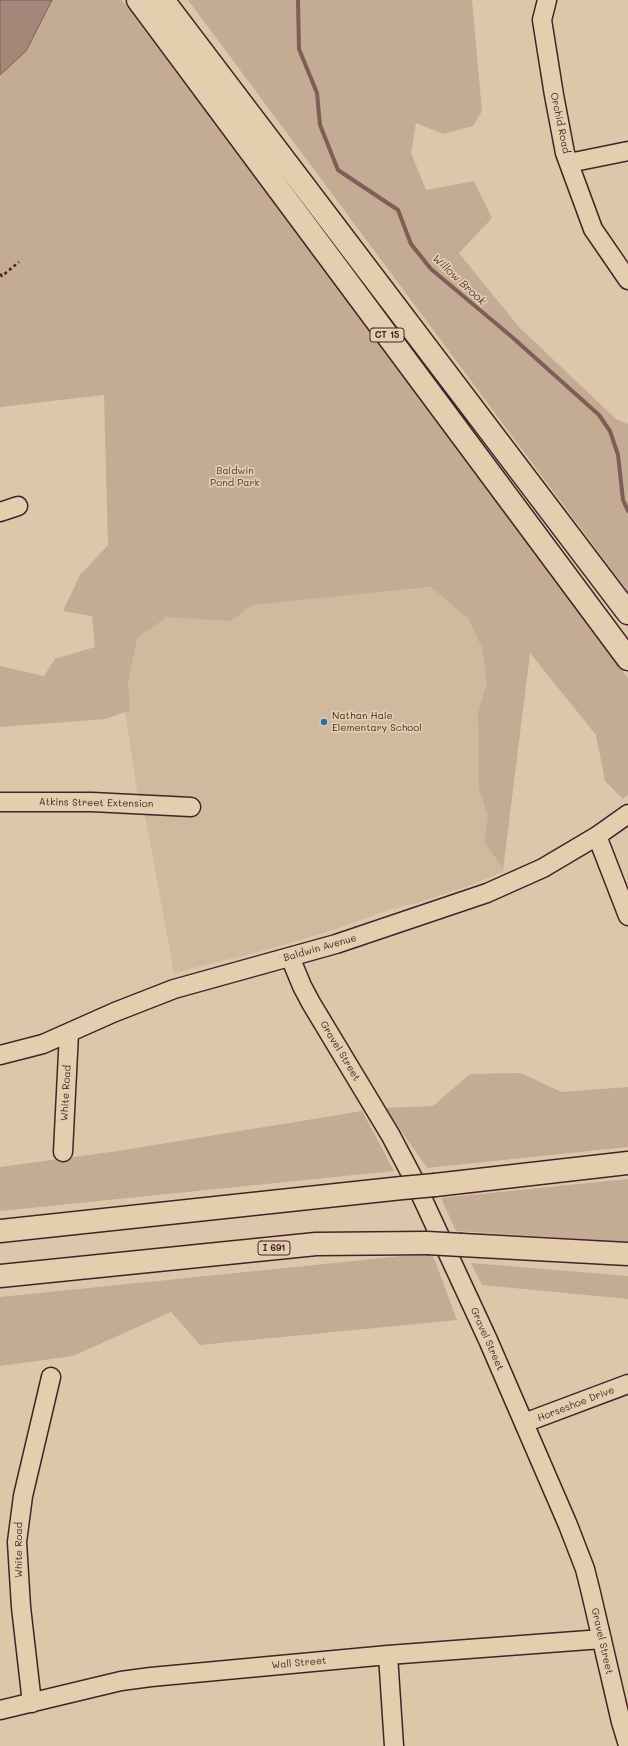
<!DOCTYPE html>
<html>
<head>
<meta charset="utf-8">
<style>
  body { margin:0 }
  canvas { display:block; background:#dbc8a8 }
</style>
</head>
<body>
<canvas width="628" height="1746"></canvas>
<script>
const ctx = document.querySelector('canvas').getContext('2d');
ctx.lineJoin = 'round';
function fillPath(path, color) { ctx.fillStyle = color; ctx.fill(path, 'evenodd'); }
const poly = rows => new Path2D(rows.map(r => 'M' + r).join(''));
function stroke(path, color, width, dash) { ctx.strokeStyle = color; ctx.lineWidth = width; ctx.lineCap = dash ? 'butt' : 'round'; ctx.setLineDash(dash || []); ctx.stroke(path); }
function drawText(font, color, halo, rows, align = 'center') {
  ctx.font = font + ' Mali,sans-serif'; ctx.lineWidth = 3.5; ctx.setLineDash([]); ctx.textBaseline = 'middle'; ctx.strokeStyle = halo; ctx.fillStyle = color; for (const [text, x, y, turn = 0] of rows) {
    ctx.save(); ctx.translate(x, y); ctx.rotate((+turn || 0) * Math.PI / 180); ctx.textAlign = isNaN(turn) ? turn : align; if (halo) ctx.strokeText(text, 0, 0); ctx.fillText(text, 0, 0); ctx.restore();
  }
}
fillPath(poly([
  [477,583,530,653,503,872,468,886,420,902,391,909,330,931,262,951,174,973,146,821,137,791,111,618]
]), '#cfba9e');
fillPath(poly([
  [0,0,47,8,52,0,122,0,628,678,628,795,623,799,605,781,596,735,530,653,503,868,484,842,488,816,479,788,478,713,487,683,482,648,469,619,431,587,252,605,231,621,167,617,137,638,128,683,130,710,106,719,0,727,0,666,44,676,55,659,95,647,92,616,63,611,80,575,108,545,104,395,0,407],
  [188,0,472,0,482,111,473,126,443,134,416,123,411,153,426,190,474,181,492,218,459,253,519,327,616,419,628,424,628,592],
  [521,1073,561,1092,628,1087,628,1147,427,1168,385,1108,433,1106,470,1074],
  [362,1111,394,1171,0,1211,0,1167,118,1151],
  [628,1179,628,1242,456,1231,441,1198],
  [432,1253,457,1320,200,1345,171,1312,73,1356,0,1366,0,1297],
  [471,1263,628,1276,628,1299,482,1285]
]), '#c3ac93');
const water = poly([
  [0,0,52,0,26,51,0,75,0,0]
]);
fillPath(water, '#a38778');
stroke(water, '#7f5d59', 1);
stroke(poly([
  [298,0,299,49,317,93,320,125,338,170,398,210,411,244,431,269,512,337,599,415,610,431,618,455,623,500,628,511]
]), '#7f5d59', 4);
const minor = poly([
  [547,0,542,20,554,95,565,153,593,229,628,280],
  [569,163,628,151],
  [0,512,18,506],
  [0,802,92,802,191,807],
  [597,836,628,916],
  [290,957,302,986,311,1003,391,1136,412,1176,488,1340,568,1525,585,1569,591,1593,621,1722,628,1745],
  [0,1055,43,1044,115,1012,174,989,336,944,487,893,543,868,597,836,628,814],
  [63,1152,69,1033],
  [524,1423,628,1384],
  [388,1655,394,1746],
  [32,1703,21,1607,17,1542,23,1496,51,1377],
  [0,1710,121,1681,151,1677,388,1655,602,1639]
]);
const highway = poly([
  [138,0,628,659],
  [163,0,628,613],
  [435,1185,628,1163],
  [0,1231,402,1188],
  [462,1245,628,1254],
  [0,1276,316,1244,427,1243]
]);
stroke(minor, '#4a1f2b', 21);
stroke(highway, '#4a1f2b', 25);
stroke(poly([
  [0,274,2,276,19,262]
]), '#4a1f2b', 2.5, [3, 3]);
stroke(minor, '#e1cfad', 18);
stroke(highway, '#e1cfad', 22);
const highwayBridge = poly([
  [402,1188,435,1185],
  [427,1243,462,1245]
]);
stroke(highwayBridge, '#4a1f2b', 25, []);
stroke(highwayBridge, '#e1cfad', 22);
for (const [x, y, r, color] of [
  [324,722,4,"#1f6fb2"]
]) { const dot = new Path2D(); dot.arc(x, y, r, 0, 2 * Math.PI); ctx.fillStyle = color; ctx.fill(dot); stroke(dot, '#e1cfad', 1.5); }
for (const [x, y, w] of [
  [387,335,34],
  [274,1248,32]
]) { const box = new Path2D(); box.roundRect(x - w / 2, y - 7, w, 14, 3); ctx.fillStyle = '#e1cfad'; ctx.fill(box); stroke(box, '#4a1f2b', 1); }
drawText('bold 9px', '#4a1f2b', null, [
  ["CT 15",387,335],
  ["I 691",274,1248]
]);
drawText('10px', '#4a1f2b', '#e1cfad', [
  ["Orchid Road",560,123,78],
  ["Atkins Street Extension",96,803,1],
  ["Baldwin Avenue",320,948,-16],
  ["Gravel Street",340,1051,59],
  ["White Road",66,1093,-87],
  ["Gravel Street",487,1339,66],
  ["Horseshoe Drive",576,1404,-21],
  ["White Road",19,1550,-90],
  ["Gravel Street",602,1641,77],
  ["Wall Street",299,1663,-5]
]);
drawText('10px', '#5c343b', '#e1cfad', [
  ["Baldwin",235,471],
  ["Pond Park",235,483]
]);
drawText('10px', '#4a1f2b', '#e1cfad', [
  ["Nathan Hale",332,716],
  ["Elementary School",332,728]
], 'left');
drawText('italic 11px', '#5c343a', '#e1cfad', [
  ["Willow Brook",459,280,43]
]);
</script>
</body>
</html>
